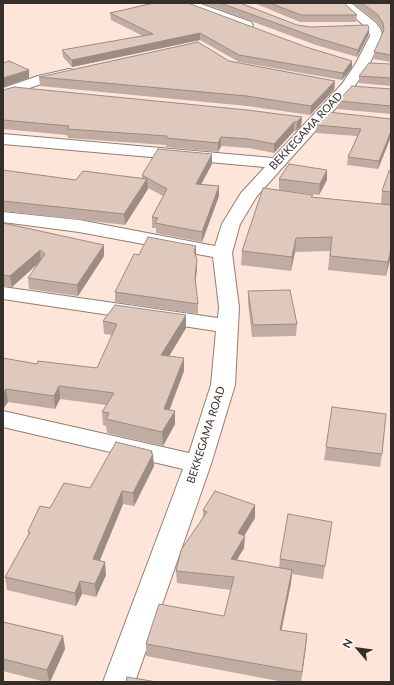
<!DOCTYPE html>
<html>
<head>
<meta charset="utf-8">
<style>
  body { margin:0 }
  #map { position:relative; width:394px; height:685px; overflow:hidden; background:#fde5d9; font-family:Lato,sans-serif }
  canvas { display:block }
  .frame { position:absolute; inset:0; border:4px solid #362e29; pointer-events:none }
  .north { position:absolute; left:338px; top:629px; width:40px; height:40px; -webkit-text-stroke:3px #fff; paint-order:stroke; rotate:298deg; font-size:11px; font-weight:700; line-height:16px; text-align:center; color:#362e29 }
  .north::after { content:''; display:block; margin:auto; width:14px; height:18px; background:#362e29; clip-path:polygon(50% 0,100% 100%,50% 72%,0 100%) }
</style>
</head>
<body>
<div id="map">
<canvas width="394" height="685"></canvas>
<div class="frame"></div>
<div class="north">N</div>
</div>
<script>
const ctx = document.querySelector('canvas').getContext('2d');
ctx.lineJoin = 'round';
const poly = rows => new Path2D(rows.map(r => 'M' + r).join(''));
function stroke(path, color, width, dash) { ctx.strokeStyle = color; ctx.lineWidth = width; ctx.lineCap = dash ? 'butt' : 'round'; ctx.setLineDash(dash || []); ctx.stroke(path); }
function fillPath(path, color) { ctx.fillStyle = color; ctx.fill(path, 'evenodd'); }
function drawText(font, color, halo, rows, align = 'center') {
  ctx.font = font + ' Lato,sans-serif'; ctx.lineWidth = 3.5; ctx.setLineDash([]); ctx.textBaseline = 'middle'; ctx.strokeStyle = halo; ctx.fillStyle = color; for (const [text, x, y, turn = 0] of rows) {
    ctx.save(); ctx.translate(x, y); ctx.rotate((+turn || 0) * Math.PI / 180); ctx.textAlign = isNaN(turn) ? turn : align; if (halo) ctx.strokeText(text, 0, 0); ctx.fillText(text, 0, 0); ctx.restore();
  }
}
const street = poly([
  [181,3,198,3,251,22,253,25,251,28,243,28,183,6,181,3],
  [338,3,351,3,376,23,381,30,382,36,370,63,352,90,257,196,240,224,232,253,239,307,235,385,211,464,135,682,103,682,183,469,3,427,3,411,189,453,211,385,216,331,3,299,3,287,218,318,219,307,213,257,79,232,3,222,3,212,79,220,215,246,222,224,241,193,265,167,3,144,3,134,273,158,342,84,356,63,370,36,368,29,338,3],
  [69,69,74,70,76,73,74,76,47,82,3,97,3,88,38,76,69,69]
]);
stroke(street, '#937e73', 2);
fillPath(street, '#fff');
fillPath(poly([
  [154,3,352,68,342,80,239,62,200,40,72,67,63,57,62,50,143,36,111,20,110,13],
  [202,3,240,3,297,25,368,36,357,57,316,45],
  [254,3,344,3,357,15,356,22,300,22],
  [353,3,391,3,391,62,373,59,374,52,383,33,382,30,377,22],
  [229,61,335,81,334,90,310,115,247,106,40,86,39,77],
  [391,64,391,86,359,83,359,76],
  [391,89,391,114,337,109,338,101],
  [3,90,302,117,301,126,296,131,294,131,274,153,249,148,221,146,218,152,166,147,166,145,68,138,67,135,3,129],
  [391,119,391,139,390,139,378,169,347,165,348,157,357,136,316,133,316,125],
  [212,164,201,184,219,186,219,196,202,242,156,233,156,228,152,228,152,217,163,196,148,188,148,189,125,225,3,211,3,170,76,180,142,178,142,175],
  [391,171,391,256,386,276,328,270,330,251,295,252,291,271,241,265,242,251,313,197,381,204,382,191],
  [279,179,327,180,319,195,279,190],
  [3,223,104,256,78,296,29,289,28,278,39,262,12,287,3,286],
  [139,255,196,255,197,269,195,282,198,304,198,314,115,302,115,292],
  [248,291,297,324,296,336,252,337,248,303],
  [103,321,186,328,169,356,184,371,169,410,175,411,175,424,163,446,107,433,106,426,103,425,102,412,106,405,60,399,55,409,8,402,3,409,3,358,37,364,97,368,112,335,104,334],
  [326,447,382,454,380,467,324,460],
  [152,451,154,466,134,506,123,504,100,560,106,575,96,597,82,594,76,606,7,590,5,577,28,536,28,531,50,508,90,488],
  [255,505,255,518,244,535,244,548,237,560,279,568,280,559,330,535,323,579,292,574,291,583,281,630,307,634,301,682,284,682,146,656,146,644,224,616,231,590,177,583,176,571,203,517,203,510],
  [3,622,63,636,65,649,50,682,46,682,3,671]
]), '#c0aca2');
fillPath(poly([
  [369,29,368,36,357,57,358,50],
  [200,33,200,40,72,67,72,60],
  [352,61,352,68,342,80,343,73],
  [29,70,29,78,3,87,3,78],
  [335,81,334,90,310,115,311,106],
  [302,117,301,126,296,131,297,122],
  [294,122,294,131,274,153,274,144],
  [391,131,390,139,378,169,379,161],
  [221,137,221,146,218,152,218,143],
  [212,154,212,164,196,194,196,184],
  [327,170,327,180,319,195,320,184],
  [147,179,148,189,125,225,124,214],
  [219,186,219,196,202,242,202,232],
  [296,238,295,252,291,271,292,257],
  [104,245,104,256,78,296,77,285],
  [196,246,196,255,194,260,194,251],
  [391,249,391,256,386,276,388,262],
  [40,250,41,261,12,287,10,276],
  [197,260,197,269,195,287,195,277],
  [186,315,186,328,162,368,161,355],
  [184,358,184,371,165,422,164,409],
  [59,386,60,399,55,409,54,396],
  [6,389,8,402,3,409,3,393],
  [175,411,175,424,163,446,162,432],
  [152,451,152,455,153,454,154,466,134,506,133,493],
  [122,491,123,504,95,572,93,559],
  [255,505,255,518,238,546,238,533],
  [245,536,244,548,230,571,231,559],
  [105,562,106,575,96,597,95,584],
  [292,570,291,583,279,643,280,630],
  [80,581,82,594,76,606,75,593],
  [307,634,306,647,301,682,302,672],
  [63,636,65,649,50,682,49,682,47,670]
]), '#9c8c84');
const building = poly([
  [154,3,188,3,306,47,352,61,343,73,239,55,200,33,72,60,62,50,153,34,110,13,154,3],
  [220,3,240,3,297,25,310,27,368,25,369,29,358,50,317,38,220,3],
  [270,3,344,3,357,15,301,15,270,3],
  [362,3,391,3,391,55,374,52,384,30,383,23,378,15,362,3],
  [198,42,229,61,335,81,311,106,247,96,39,77,198,42],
  [9,61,29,70,3,78,3,63,9,61],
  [369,63,391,64,391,78,359,76,369,63],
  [352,86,391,89,391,106,338,101,352,86],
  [14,87,247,110,302,117,297,122,294,122,274,144,249,139,221,137,218,143,166,138,167,136,67,129,69,126,3,120,3,90,14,87],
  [328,112,391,119,391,131,379,161,348,157,361,129,316,125,328,112],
  [158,149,212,154,196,184,219,186,202,232,155,223,158,218,152,217,167,189,142,175,158,149],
  [289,164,327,170,320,184,279,179,289,164],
  [3,170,76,180,83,171,147,179,124,214,3,201,3,170],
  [389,171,391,171,391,192,382,191,389,171],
  [263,188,313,195,311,197,391,205,391,249,388,262,330,256,332,237,296,238,292,257,242,251,263,188],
  [3,223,104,245,77,285,28,278,45,254,40,250,10,276,3,275,3,223],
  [148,237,196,246,194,251,197,260,195,277,198,304,115,292,134,254,139,255,148,237],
  [290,290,297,324,253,325,248,291,290,290],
  [115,305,186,315,161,355,184,358,164,409,175,411,162,432,106,419,109,413,102,412,114,393,59,386,54,396,6,389,3,393,3,358,37,364,38,361,97,368,117,324,103,321,115,305],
  [332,407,386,414,382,454,326,447,332,407],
  [116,442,152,451,151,453,153,454,133,493,122,491,93,559,105,562,95,584,80,581,75,593,5,577,30,532,28,531,40,506,50,508,64,483,90,488,116,442],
  [215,491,255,505,238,533,245,536,231,559,292,570,280,630,307,634,302,672,146,644,159,604,224,616,234,577,176,571,181,550,207,512,203,510,215,491],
  [288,514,332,522,325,566,280,559,288,514],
  [3,622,63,636,47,670,3,659,3,622],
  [127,677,157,682,126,682,127,677]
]);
fillPath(building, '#dfc8bc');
stroke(building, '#9c8c84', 1);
drawText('11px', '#362e29', '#fff', [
  ["BEKKEGAMA ROAD",306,131,-47],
  ["BEKKEGAMA ROAD",206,435,-72]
]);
</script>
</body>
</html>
